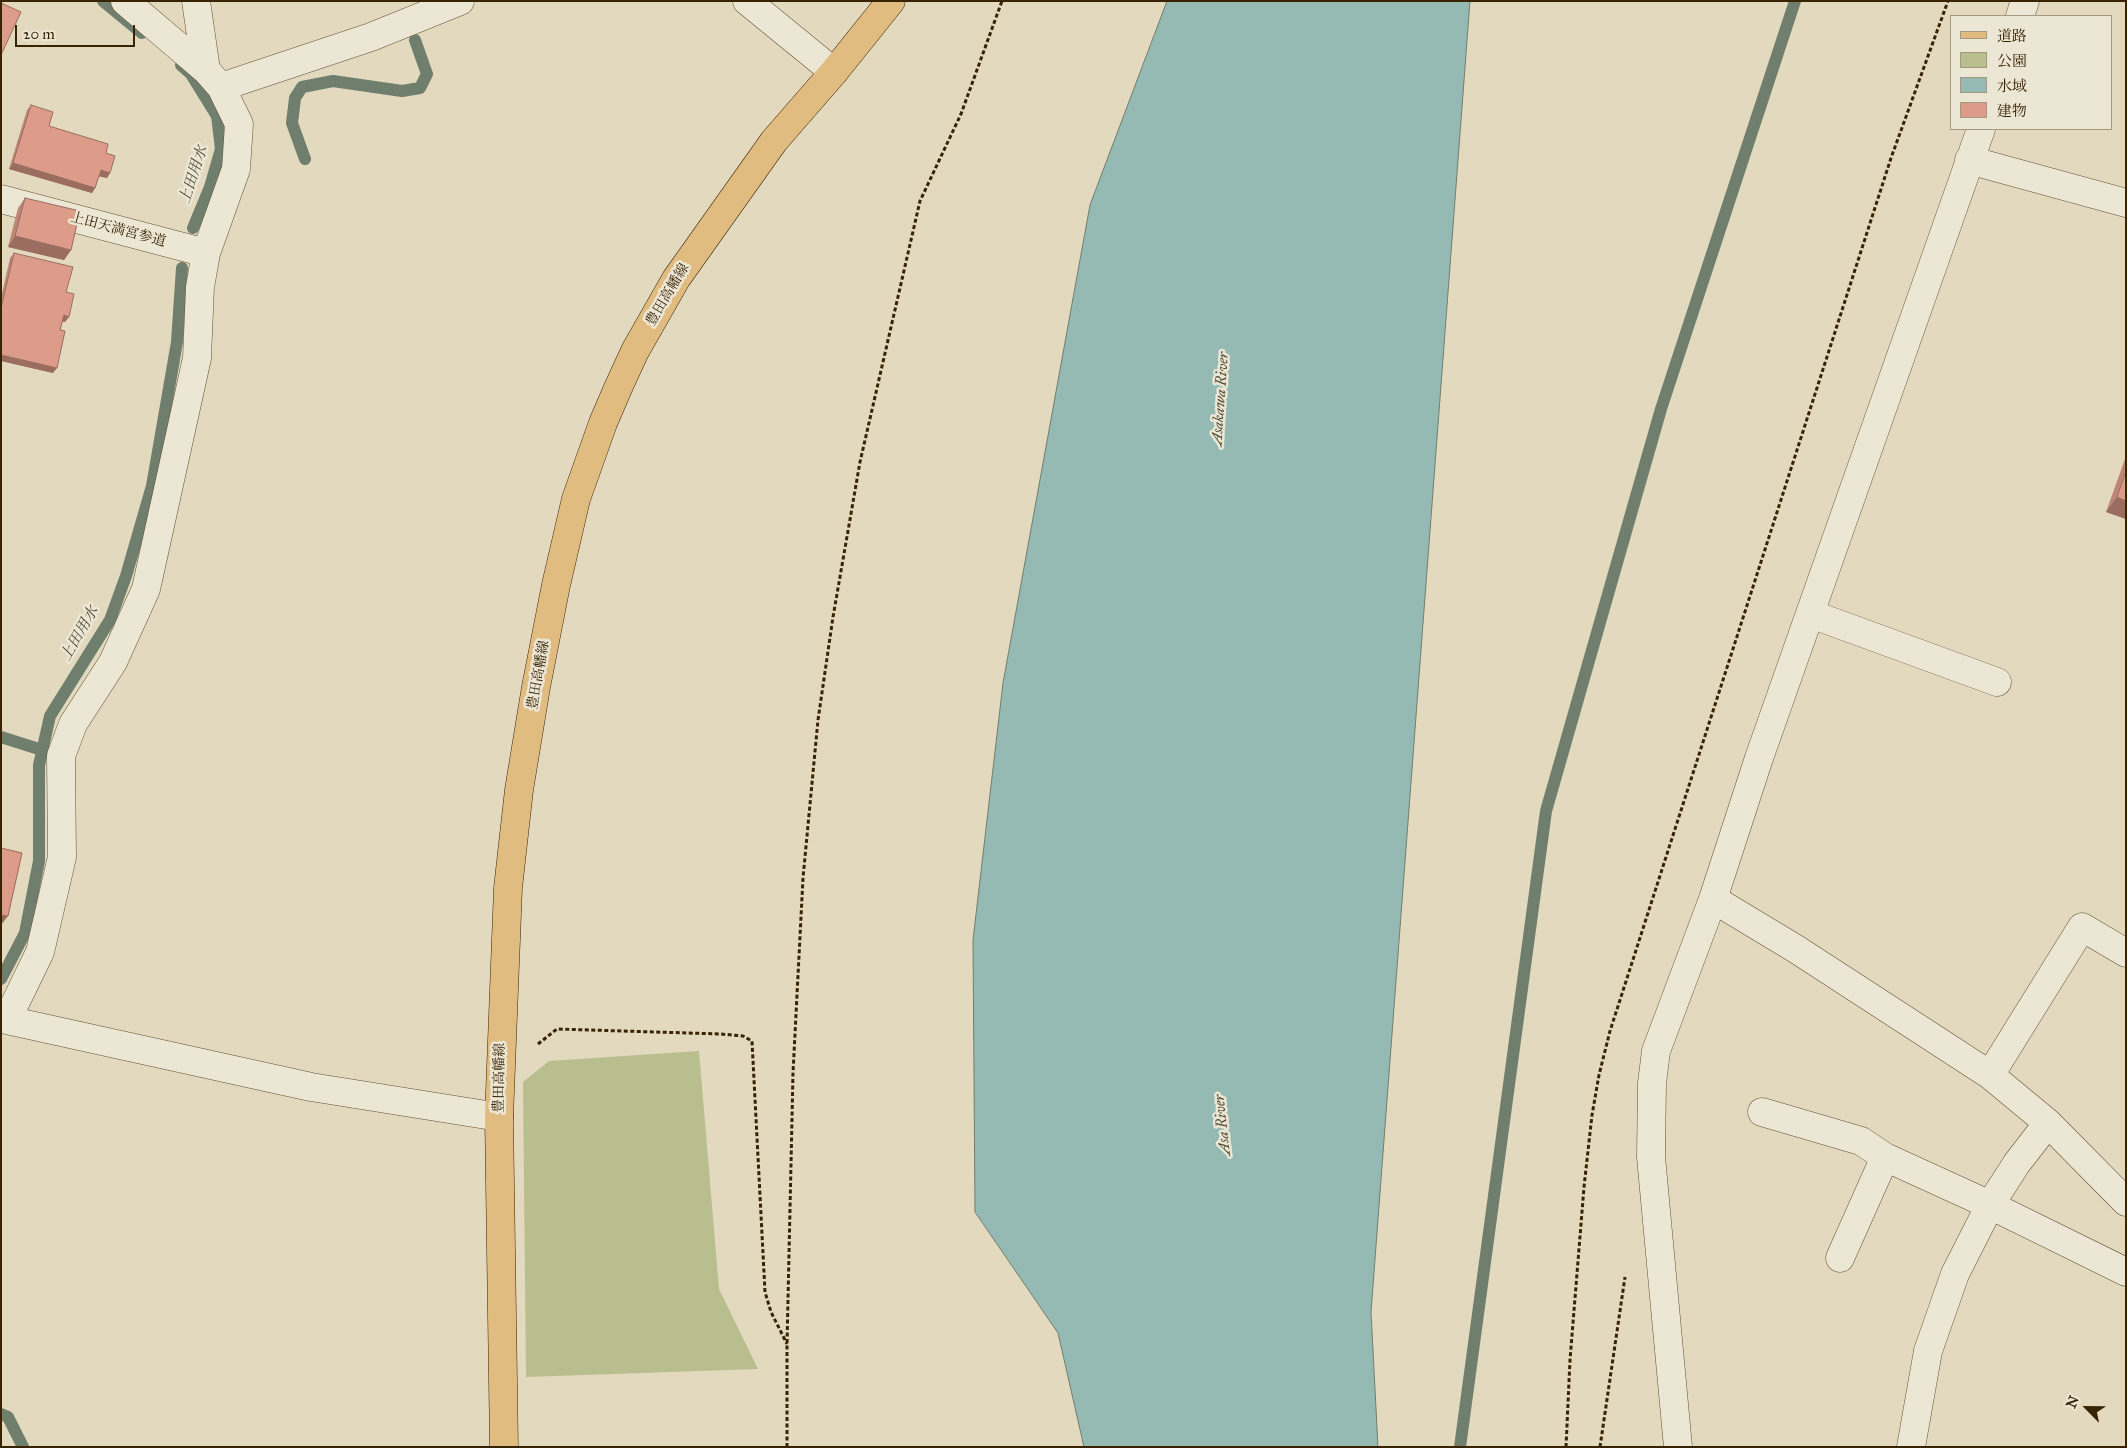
<!DOCTYPE html>
<html>
<head>
<meta charset="utf-8">
<style>
  body { margin:0 }
  #map { position:relative; width:2127px; height:1448px; overflow:hidden; background:#e2d9bf; font-family:"IM FELL Great Primer","Noto Serif JP",serif }
  canvas { display:block }
  .frame { position:absolute; inset:0; border:2px solid #382303; pointer-events:none }
  .legend { position:absolute; left:1950px; top:15px; width:162px; height:115px; box-sizing:border-box; background:#ece6d5; border:1px solid #a49881; margin:0; padding:6px 9px; list-style:none; font-size:15px; color:#382303 }
  .legend li { display:flex; align-items:center; gap:10px; height:25px }
  .legend b { width:25px; border:1px solid #a49881 }
  .north { position:absolute; left:2062px; top:1383px; width:50px; height:50px; -webkit-text-stroke:4px #ece6d5; paint-order:stroke; rotate:293deg; font-size:14px; font-weight:700; line-height:20px; text-align:center; color:#382303 }
  .north::after { content:''; display:block; margin:auto; width:18px; height:22px; background:#382303; clip-path:polygon(50% 0,100% 100%,50% 72%,0 100%) }
  .scale { position:absolute; left:15px; top:25px; width:120px; height:22px; box-sizing:border-box; border:2px solid #382303; border-top:0; padding-left:6px; font-size:15px; line-height:18px; white-space:nowrap; color:#382303; -webkit-text-stroke:4px #ece6d5; paint-order:stroke }
</style>
</head>
<body>
<div id="map">
<canvas width="2127" height="1448"></canvas>
<div class="frame"></div>
<ul class="legend">
<li><b style="height:6px;background:#e1bc80"></b>道路</li>
<li><b style="height:14px;background:#b9be8e"></b>公園</li>
<li><b style="height:14px;background:#95bab4"></b>水域</li>
<li><b style="height:14px;background:#dc9c89"></b>建物</li>
</ul>
<div class="north">N</div>
<div class="scale">20 m</div>
</div>
<script>
const ctx = document.querySelector('canvas').getContext('2d');
ctx.lineJoin = 'round';
function fillPath(path, color) { ctx.fillStyle = color; ctx.fill(path, 'evenodd'); }
const poly = rows => new Path2D(rows.map(r => 'M' + r).join(''));
function stroke(path, color, width, dash) { ctx.strokeStyle = color; ctx.lineWidth = width; ctx.lineCap = dash ? 'butt' : 'round'; ctx.setLineDash(dash || []); ctx.stroke(path); }
function drawText(font, color, halo, rows, align = 'center') {
  ctx.font = font + ' "IM FELL Great Primer","Noto Serif JP",serif'; ctx.lineWidth = 5; ctx.setLineDash([]); ctx.textBaseline = 'middle'; ctx.strokeStyle = halo; ctx.fillStyle = color; for (const [text, x, y, turn = 0] of rows) {
    ctx.save(); ctx.translate(x, y); ctx.rotate((+turn || 0) * Math.PI / 180); ctx.textAlign = isNaN(turn) ? turn : align; if (halo) ctx.strokeText(text, 0, 0); ctx.fillText(text, 0, 0); ctx.restore();
  }
}
fillPath(poly([
  [699,1051,719,1289,758,1369,526,1377,523,1082,549,1061]
]), '#b9be8e');
const water = poly([
  [1167,1,1470,1,1371,1312,1378,1447,1084,1447,1058,1333,975,1212,973,940,1003,683,1090,205,1167,1]
]);
fillPath(water, '#95bab4');
stroke(water, '#707e6d', 1);
stroke(poly([
  [103,1,142,33],
  [181,65,191,74,217,116,221,149,210,187,193,228],
  [305,159,292,123,295,98,302,87,333,81,402,91,420,88,427,74,415,40],
  [1,737,42,750],
  [1,979,25,933,39,861,39,765,50,716,110,620,126,576,152,486,177,342,182,268],
  [1,1414,8,1417,23,1447],
  [1460,1447,1546,811,1661,409,1795,1]
]), '#707e6d', 12);
const minor = poly([
  [125,1,206,70,221,87,239,124,236,169,206,253,200,287,197,358,146,589,113,662,73,724,61,756,62,857,40,952,7,1020,311,1087,499,1117],
  [196,1,206,70],
  [747,1,834,72],
  [2020,16,2025,1],
  [221,87,371,37,460,1],
  [1969,160,2126,203],
  [1,199,206,253],
  [1811,614,1997,682],
  [1713,899,1796,949,1990,1075,2048,1123,2126,1202],
  [1990,1075,2082,927,2126,953],
  [1762,1112,1861,1141,1885,1157,1990,1205,2126,1272],
  [1840,1258,1885,1157],
  [1678,1447,1651,1157,1652,1083,1656,1051,1713,899,1759,758,1981,129],
  [1911,1447,1928,1351,1955,1274,1990,1205,2017,1163,2048,1123]
]);
const major = poly([
  [504,1447,499,1117,508,888,519,790,536,687,556,585,576,499,603,423,618,388,635,351,676,279,774,141,834,72,891,1]
]);
stroke(minor, '#625032', 29);
stroke(major, '#382303', 29);
stroke(poly([
  [538,1044,557,1029,721,1034,743,1036,752,1041,765,1292,771,1312,787,1344],
  [787,1447,787,1345,793,1073,803,878,818,720,833,617,860,462,920,201,961,114,1002,1],
  [1566,1447,1570,1360,1584,1187,1592,1115,1599,1075,1610,1031,1891,158,1948,1],
  [1600,1447,1625,1277]
]), '#382303', 3, [4, 2.5]);
stroke(minor, '#ece6d5', 28);
stroke(major, '#e1bc80', 28);
fillPath(poly([
  [31,105,49,126,110,173,107,178,99,176,95,188,92,193,9,169,27,110],
  [25,198,71,250,64,260,8,247,18,208],
  [14,253,66,292,65,322,62,321,53,373,1,361,1,298,10,258],
  [2126,456,2126,519,2106,512]
]), '#bd8676');
fillPath(poly([
  [13,163,95,188,92,193,9,169],
  [101,170,110,173,107,178,97,176],
  [15,236,71,250,64,260,8,247],
  [64,315,69,317,65,322,60,321],
  [1,355,57,368,53,373,1,361],
  [2117,497,2126,501,2126,519,2106,512],
  [1,915,8,916,1,925]
]), '#9a6d60');
const building = poly([
  [1,3,21,12,1,55,1,3],
  [31,105,53,112,49,126,108,144,106,153,115,156,110,173,101,170,95,188,13,163,31,105],
  [25,198,80,211,71,250,15,236,25,198],
  [14,253,73,267,66,292,74,294,69,317,64,315,60,330,65,331,57,368,1,355,1,308,14,253],
  [2126,471,2126,501,2117,497,2126,471],
  [1,848,22,853,8,916,1,915,1,848]
]);
fillPath(building, '#dc9c89');
stroke(building, '#9a6d60', 1);
drawText('14px', '#382303', '#ece6d5', [
  ["上田天満宮参道",118,230,15],
  ["豊田高幡線",668,295,-59],
  ["豊田高幡線",539,675,-80],
  ["豊田高幡線",500,1078,-89]
]);
drawText('italic 15px', '#545038', '#ece6d5', [
  ["上田用水",194,175,-72],
  ["Asakawa River",1221,399,-86],
  ["上田用水",80,634,-60],
  ["Asa River",1223,1125,-96]
]);
</script>
</body>
</html>
